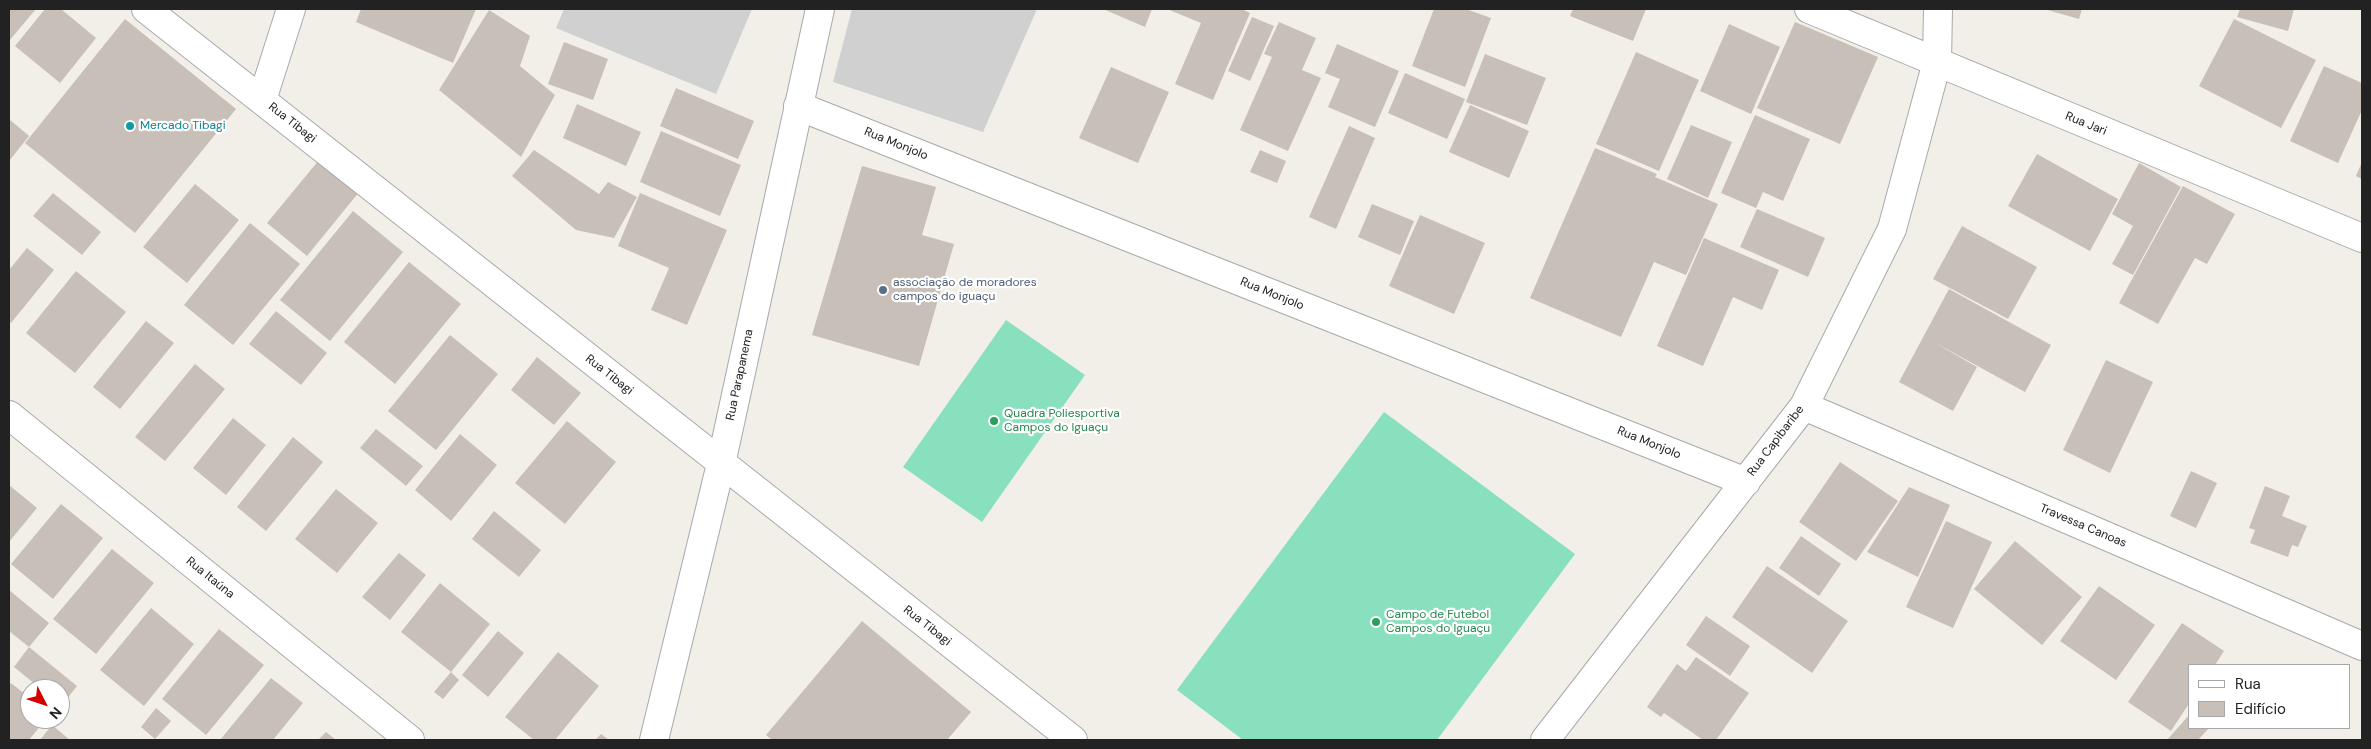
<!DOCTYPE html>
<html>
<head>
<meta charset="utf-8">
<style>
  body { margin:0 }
  #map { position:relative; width:2371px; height:749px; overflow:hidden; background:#f2efe9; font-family:"DM Sans",sans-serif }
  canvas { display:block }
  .frame { position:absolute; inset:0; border:10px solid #222; pointer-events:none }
  .legend { position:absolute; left:2188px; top:664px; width:162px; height:65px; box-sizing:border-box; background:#fff; border:1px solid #a7a7a7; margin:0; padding:6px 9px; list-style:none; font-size:15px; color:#222 }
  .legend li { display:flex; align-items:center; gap:10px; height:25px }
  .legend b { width:25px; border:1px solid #a7a7a7 }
  .north { position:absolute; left:20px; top:679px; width:50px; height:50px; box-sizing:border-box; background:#fff; border:1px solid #a7a7a7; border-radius:50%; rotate:131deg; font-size:14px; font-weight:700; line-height:20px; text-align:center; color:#222 }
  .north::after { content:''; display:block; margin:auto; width:18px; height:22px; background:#d40000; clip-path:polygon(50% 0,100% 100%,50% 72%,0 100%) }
</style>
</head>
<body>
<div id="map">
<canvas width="2371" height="749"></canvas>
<div class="frame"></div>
<ul class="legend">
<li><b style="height:6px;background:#fff"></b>Rua</li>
<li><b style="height:14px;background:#c7bfb8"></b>Edifício</li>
</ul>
<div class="north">N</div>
</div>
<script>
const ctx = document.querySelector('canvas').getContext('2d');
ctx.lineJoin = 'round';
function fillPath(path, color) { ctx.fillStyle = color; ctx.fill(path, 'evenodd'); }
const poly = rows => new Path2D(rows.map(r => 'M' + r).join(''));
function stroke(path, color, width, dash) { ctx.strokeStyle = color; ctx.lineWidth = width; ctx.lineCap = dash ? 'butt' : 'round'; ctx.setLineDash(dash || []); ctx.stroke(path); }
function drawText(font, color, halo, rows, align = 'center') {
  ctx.font = font + ' "DM Sans",sans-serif'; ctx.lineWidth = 4.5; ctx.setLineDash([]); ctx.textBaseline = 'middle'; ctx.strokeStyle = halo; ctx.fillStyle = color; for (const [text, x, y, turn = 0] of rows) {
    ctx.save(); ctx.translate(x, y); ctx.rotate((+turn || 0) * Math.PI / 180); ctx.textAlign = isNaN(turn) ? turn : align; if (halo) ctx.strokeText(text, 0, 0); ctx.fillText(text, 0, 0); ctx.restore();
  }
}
fillPath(poly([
  [564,9,752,9,716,94,556,28],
  [852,9,1037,9,983,132,833,82]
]), '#d0d0d0');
fillPath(poly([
  [1006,320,1085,375,982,522,903,467],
  [1384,412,1575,554,1437,740,1243,740,1177,690]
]), '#88e0be');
fillPath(poly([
  [9,9,36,9,9,41],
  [45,9,61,9,96,38,60,83,15,46],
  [361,9,476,9,453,63,356,22],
  [1103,9,1152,9,1145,27],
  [1167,9,1242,9,1250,13,1213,100,1175,84,1201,23],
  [1434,9,1466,9,1491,18,1465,87,1412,66],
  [1573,9,1646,9,1633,41,1570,16],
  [2044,9,2082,9,2079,19],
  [2240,9,2294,9,2288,31,2237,17],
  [489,10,530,36,520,66,555,95,521,157,439,90],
  [1252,17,1274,26,1250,81,1228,71],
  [125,19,236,109,135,233,25,143],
  [2234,19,2316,60,2281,128,2199,86],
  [1279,22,1316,38,1302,70,1321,78,1288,151,1240,130,1272,57,1264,54],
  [1795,22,1878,57,1840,144,1757,108],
  [1729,24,1780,47,1751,114,1700,91],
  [564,42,608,59,593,100,548,84],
  [1337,44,1399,71,1375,127,1328,107,1340,79,1325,73],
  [1636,52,1699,80,1659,171,1596,144],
  [1485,54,1546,78,1527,125,1466,102],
  [2324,66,2362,83,2362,110,2338,163,2290,141],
  [1111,67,1169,92,1138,163,1079,138],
  [1405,73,1465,99,1447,139,1388,113],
  [676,88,754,121,738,159,660,126],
  [577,104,641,132,626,166,563,138],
  [1470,105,1529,131,1509,178,1449,152],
  [1755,115,1810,139,1783,201,1763,192,1756,208,1721,193],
  [9,119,29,136,9,161],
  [1691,125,1732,142,1708,198,1667,179],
  [1349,126,1375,138,1336,229,1309,217],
  [661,131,741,165,720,216,640,182],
  [1595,148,1657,174,1655,177,1718,204,1686,275,1654,262,1621,337,1530,298],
  [534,150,599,194,608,182,637,197,614,238,576,230,512,176],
  [1260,150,1286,161,1277,183,1250,172],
  [324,154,364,186,307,256,267,223],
  [2037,154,2118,199,2090,251,2008,206],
  [2362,162,2362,179,2356,176],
  [2139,163,2181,187,2133,275,2112,264,2133,226,2112,214],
  [862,166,936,187,922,235,954,244,919,366,812,335],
  [195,184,239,220,187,283,143,247],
  [2183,186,2235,214,2207,264,2195,258,2158,324,2119,303],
  [53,193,101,232,82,255,33,216],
  [640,193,727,230,687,325,651,310,669,268,618,246],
  [1372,204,1414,221,1400,255,1358,237],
  [1757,209,1825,238,1808,277,1740,247],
  [353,211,403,252,330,341,280,300],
  [1420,215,1485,243,1454,314,1389,286],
  [250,223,300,264,233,345,184,305],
  [1962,226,2037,267,2008,319,1933,279],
  [1704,238,1779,270,1762,310,1733,297,1703,366,1657,346],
  [27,248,54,270,11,323,9,321,9,270],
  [409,262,461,304,395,384,344,342],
  [76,271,126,312,75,373,26,333],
  [1949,289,2051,345,2025,392,1930,340,1977,367,1953,411,1899,382],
  [276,311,327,353,301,385,249,344],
  [146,321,174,343,120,409,93,387],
  [450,335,498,374,436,450,388,411],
  [537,357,581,393,554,425,511,390],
  [2106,360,2153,382,2110,473,2063,450],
  [195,364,225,389,165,461,135,437],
  [233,418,266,445,226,495,193,468],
  [567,421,616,462,565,524,515,483],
  [376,429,423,466,406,486,360,448],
  [460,434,497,465,451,521,415,490],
  [293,437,323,462,266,531,237,507],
  [1840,462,1898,501,1856,561,1799,522],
  [2191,471,2217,483,2196,528,2170,516],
  [9,485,37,508,9,542],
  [2265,486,2290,496,2282,516,2307,526,2298,547,2292,545,2288,557,2250,543,2255,530,2249,528],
  [1909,487,1950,505,1918,577,1867,552],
  [336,489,378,523,337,573,295,539],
  [61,504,103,538,53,599,11,564],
  [494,511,541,550,519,577,472,539],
  [1946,521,1992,542,1953,628,1906,607],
  [1801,536,1841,564,1819,596,1779,568],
  [2015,541,2082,597,2042,645,1974,589],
  [112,549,154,583,96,654,53,619],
  [399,553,426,575,390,620,362,597],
  [1767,566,1848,621,1812,673,1732,617],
  [440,583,490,624,451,672,401,632],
  [2099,586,2155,625,2116,680,2060,641],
  [9,590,49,623,29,647,9,631],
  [151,608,194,644,144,706,100,670],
  [1706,616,1750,646,1730,676,1686,645],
  [862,621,971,712,947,740,772,740,766,735],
  [2182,623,2224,651,2215,665,2190,665,2190,702,2171,731,2128,702],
  [219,629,264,665,206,735,162,699],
  [498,631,524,653,488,697,462,675],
  [29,647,77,686,61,706,60,689,41,689,14,667],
  [558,652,599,686,555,740,534,740,505,717],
  [1696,657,1749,693,1716,740,1703,740,1664,713,1661,717,1647,707,1677,664,1686,671],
  [451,672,459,680,443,699,434,692],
  [271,678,303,703,273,740,220,740],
  [11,683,30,698,30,719,46,719,29,740,9,740,9,686],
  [156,708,171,721,155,739,141,727],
  [2190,714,2190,728,2209,728,2198,740,2167,740],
  [52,725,70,740,40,740],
  [326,732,336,740,318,740],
  [601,734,609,740,595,740]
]), '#c7bfb8');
const minor = poly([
  [146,9,1073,740],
  [1809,9,2362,238],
  [262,100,291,9],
  [798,106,1746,482],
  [1804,406,2362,646],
  [9,415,410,740],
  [654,740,721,464,820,9],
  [1545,740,1804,406,1892,229,1937,62,1938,9]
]);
stroke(minor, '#a9a9a9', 30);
stroke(minor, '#fff', 28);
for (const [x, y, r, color] of [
  [130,126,5,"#0f9aa8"],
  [883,290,5,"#5c6f8a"],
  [994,421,5,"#2e9e5b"],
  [1376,622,5,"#2e9e5b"]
]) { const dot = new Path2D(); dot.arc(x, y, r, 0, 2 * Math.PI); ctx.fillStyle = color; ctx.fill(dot); stroke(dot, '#fff', 2); }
drawText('12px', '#222', '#fff', [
  ["Rua Tibagi",292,123,38],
  ["Rua Jari",2086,124,22],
  ["Rua Monjolo",896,144,22],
  ["Rua Monjolo",1272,294,22],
  ["Rua Tibagi",609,375,38],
  ["Rua Parapanema",740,375,-78],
  ["Rua Capibaribe",1776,441,-53],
  ["Rua Monjolo",1649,443,22],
  ["Travessa Canoas",2083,526,23],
  ["Rua Itaúna",210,578,39],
  ["Rua Tibagi",927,626,38]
]);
drawText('12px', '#0d838f', '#fff', [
  ["Mercado Tibagi",140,126]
], 'left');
drawText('12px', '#4e5e75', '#fff', [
  ["associação de moradores",893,283],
  ["campos do iguaçu",893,297]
], 'left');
drawText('12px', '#27864d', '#fff', [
  ["Quadra Poliesportiva",1004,414],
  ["Campos do Iguaçu",1004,428],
  ["Campo de Futebol",1386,615],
  ["Campos do Iguaçu",1386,629]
], 'left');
</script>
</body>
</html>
